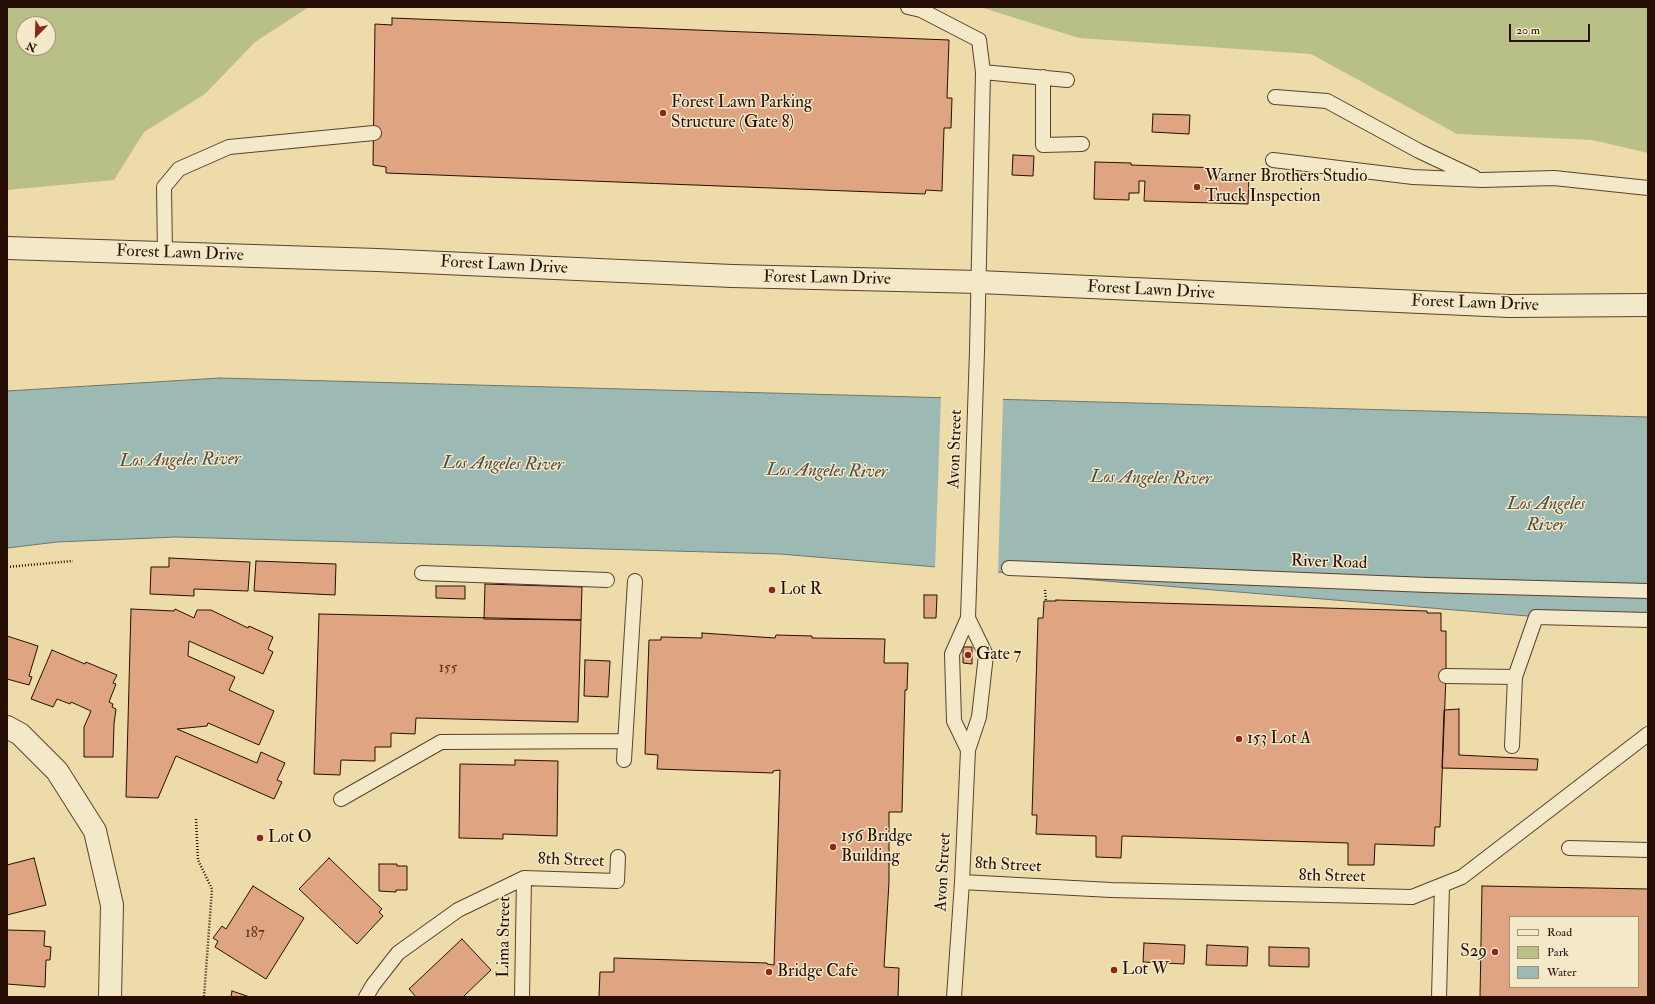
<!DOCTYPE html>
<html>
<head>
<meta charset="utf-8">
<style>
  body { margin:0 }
  #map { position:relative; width:1655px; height:1004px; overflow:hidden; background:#eddcaa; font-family:"IM FELL Double Pica",serif }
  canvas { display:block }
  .frame { position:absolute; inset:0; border:8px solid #270e05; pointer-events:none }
  .legend { position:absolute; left:1509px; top:916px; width:130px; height:72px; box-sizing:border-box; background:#f3e8c8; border:1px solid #a1917a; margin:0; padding:5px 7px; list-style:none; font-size:12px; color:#270e05 }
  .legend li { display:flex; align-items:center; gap:8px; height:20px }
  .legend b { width:20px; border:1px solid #a1917a }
  .north { position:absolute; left:16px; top:16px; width:40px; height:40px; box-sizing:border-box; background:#f3e8c8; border:1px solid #a1917a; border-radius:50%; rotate:203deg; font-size:11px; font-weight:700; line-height:16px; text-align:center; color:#270e05 }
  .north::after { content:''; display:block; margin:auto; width:14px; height:18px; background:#8f2418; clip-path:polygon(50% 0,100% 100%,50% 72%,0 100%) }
  .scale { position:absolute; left:1509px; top:24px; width:81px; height:18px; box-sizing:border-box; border:2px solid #270e05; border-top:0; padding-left:5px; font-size:12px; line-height:14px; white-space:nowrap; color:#270e05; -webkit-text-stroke:3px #f3e8c8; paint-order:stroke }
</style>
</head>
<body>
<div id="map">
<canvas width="1655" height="1004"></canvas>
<div class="frame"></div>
<ul class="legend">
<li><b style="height:5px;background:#f3e8c8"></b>Road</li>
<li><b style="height:11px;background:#b8c088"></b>Park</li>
<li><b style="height:11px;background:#9db9b4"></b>Water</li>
</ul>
<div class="north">N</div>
<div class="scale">20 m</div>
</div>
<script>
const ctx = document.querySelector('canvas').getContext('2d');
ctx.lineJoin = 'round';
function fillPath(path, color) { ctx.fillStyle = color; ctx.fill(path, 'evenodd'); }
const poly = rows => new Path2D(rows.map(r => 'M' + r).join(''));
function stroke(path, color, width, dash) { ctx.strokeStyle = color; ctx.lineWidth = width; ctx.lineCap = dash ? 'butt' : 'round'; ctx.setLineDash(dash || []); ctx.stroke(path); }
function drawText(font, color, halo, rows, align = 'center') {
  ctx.font = font + ' "IM FELL Double Pica",serif'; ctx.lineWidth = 3; ctx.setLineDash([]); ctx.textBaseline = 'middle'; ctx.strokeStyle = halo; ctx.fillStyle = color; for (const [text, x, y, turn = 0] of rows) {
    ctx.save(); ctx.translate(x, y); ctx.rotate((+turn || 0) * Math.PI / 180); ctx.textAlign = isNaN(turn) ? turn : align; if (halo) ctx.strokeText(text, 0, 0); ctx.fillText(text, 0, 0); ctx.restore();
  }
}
fillPath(poly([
  [7,7,309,7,255,42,205,94,144,132,114,180,7,190],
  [24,24,48,24,48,48,24,48],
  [980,7,1648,7,1648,153,1592,140,1457,134,1311,54,1079,38]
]), '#b8c088');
const water = poly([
  [220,378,1648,417,1648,626,780,554,176,537,57,542,7,548,7,391,220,378]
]);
fillPath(water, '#9db9b4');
stroke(water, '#6e756e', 1);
fillPath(poly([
  [941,395,1003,397,998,574,935,569]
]), '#eddcaa');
const building = poly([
  [392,18,949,40,947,98,952,98,951,128,944,128,942,191,926,190,925,194,386,173,386,167,373,165,375,24,392,25,392,18],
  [1153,114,1190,115,1189,134,1152,132,1153,114],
  [1013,155,1034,156,1033,176,1012,175,1013,155],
  [1095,162,1131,163,1131,165,1220,168,1220,173,1249,174,1248,204,1144,201,1145,181,1139,181,1139,193,1129,193,1129,200,1094,199,1095,162],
  [169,558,250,562,248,591,194,589,194,596,150,594,151,567,169,567,169,558],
  [256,561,336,564,335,595,254,591,256,561],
  [485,584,582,587,581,620,484,619,485,584],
  [436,586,465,586,465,599,436,598,436,586],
  [924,595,937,595,936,618,924,618,924,595],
  [1056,600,1427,611,1427,613,1441,613,1441,631,1446,631,1446,676,1440,827,1435,827,1434,846,1375,844,1374,865,1348,865,1348,843,1122,836,1121,858,1096,857,1096,836,1036,834,1037,815,1032,815,1038,618,1043,618,1044,601,1056,601,1056,600],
  [131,609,174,611,175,609,194,618,197,610,211,610,248,628,249,626,273,637,268,649,273,652,263,674,189,641,188,656,235,677,229,690,274,711,259,745,208,723,207,726,177,729,257,763,261,752,285,763,277,780,282,782,274,799,176,756,158,798,126,797,131,609],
  [319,614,581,620,578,722,416,718,415,734,391,733,391,747,375,747,375,761,341,760,340,775,314,774,319,614],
  [702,633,775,638,776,635,812,636,812,638,885,639,884,663,908,663,907,690,905,690,902,812,889,812,889,882,884,967,899,968,898,997,599,997,600,972,614,972,614,958,767,963,767,964,774,965,780,770,773,771,773,773,657,769,658,755,645,754,649,640,661,640,661,637,702,638,702,633],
  [7,636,38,646,29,676,32,677,29,685,7,679,7,636],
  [963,647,972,647,972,664,963,663,963,647],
  [52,650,85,664,86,662,117,675,113,683,116,684,109,702,113,704,112,707,116,709,114,724,113,757,84,757,84,727,91,711,71,702,70,704,57,699,53,707,31,699,52,650],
  [585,660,610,661,608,697,584,696,585,660],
  [1459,709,1459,755,1538,759,1537,770,1442,768,1444,710,1459,709],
  [515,760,558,761,557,836,503,834,503,839,459,838,460,764,515,765,515,760],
  [34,858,46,905,7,915,7,865,34,858],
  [329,858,382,909,379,912,383,916,357,944,299,889,329,858],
  [379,864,397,864,397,866,407,866,407,890,396,890,396,892,379,891,379,864],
  [253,886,304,918,266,979,215,947,218,941,213,938,222,926,226,929,253,886],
  [1482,886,1648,889,1648,997,1480,997,1482,886],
  [1510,917,1638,917,1638,987,1510,987,1510,917],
  [7,930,45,931,44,946,51,947,50,960,46,960,45,987,7,984,7,930],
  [462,939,491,970,463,997,416,997,409,989,462,939],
  [1144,943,1185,945,1184,964,1143,962,1144,943],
  [1207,945,1248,947,1247,966,1206,965,1207,945],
  [1269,947,1309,948,1309,967,1269,966,1269,947],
  [232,991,250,997,231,997,232,991]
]);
fillPath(building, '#dfa481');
stroke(building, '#270e05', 1);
const service = poly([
  [908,7,921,10,979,40,983,72,977,351,968,618,952,654,954,721,968,750],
  [983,72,1067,80],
  [1043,77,1043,145,1082,144],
  [1275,97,1327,101,1419,151,1474,177],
  [1273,160,1413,177,1482,180,1554,178,1648,188],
  [165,254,164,187,179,169,229,147,374,133],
  [1009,568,1428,585,1648,591],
  [422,573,607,580],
  [1446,676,1515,677],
  [1512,746,1515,677,1536,617,1648,620],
  [624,760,635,581],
  [341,799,441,742,625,741],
  [1569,848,1648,850],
  [962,882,1111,890,1412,897,1462,877,1648,734],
  [366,997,373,985,398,953,458,910,524,878,617,881,618,857],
  [522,997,524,878],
  [954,997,962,882,968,750,979,717,986,655,968,618],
  [1439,997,1442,885]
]);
const minor = poly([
  [7,727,20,734,57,771,95,831,112,905,110,997]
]);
const tertiary = poly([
  [7,248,377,260,732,276,979,282,1509,306,1648,305]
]);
stroke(service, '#58422e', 16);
stroke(minor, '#58422e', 24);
stroke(tertiary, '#58422e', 24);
stroke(poly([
  [7,567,73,561],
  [1045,590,1046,601],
  [196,819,198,860,212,889,204,997]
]), '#270e05', 2.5, [1, 2]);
stroke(service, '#f3e8c8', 14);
stroke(minor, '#f3e8c8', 22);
stroke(tertiary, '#f3e8c8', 22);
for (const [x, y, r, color] of [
  [663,113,4,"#8f2418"],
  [1197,187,4,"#8f2418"],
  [772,590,4,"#8f2418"],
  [968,655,4,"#8f2418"],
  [1239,739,4,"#8f2418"],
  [260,838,4,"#8f2418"],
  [833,847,4,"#8f2418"],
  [1495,952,4,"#8f2418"],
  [1114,970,4,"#8f2418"],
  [769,972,4,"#8f2418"]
]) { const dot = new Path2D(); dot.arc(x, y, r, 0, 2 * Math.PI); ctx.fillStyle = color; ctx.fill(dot); stroke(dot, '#f3e8c8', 1.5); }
drawText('15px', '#553424', null, [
  ["155",448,669],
  ["187",255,934]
]);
drawText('17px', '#270e05', '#f3e8c8', [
  ["Forest Lawn Parking",671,103],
  ["Structure (Gate 8)",671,123],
  ["Warner Brothers Studio",1205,177],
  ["Truck Inspection",1205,197],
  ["Lot R",780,590],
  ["Gate 7",976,655],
  ["153 Lot A",1247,739],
  ["156 Bridge",841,837],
  ["Building",841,857],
  ["Lot O",268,838],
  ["S29",1487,952,"right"],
  ["Lot W",1122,970],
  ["Bridge Cafe",777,972]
], 'left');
drawText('17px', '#270e05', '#f3e8c8', [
  ["Forest Lawn Drive",180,254,2],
  ["Forest Lawn Drive",504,266,3],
  ["Forest Lawn Drive",827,279,1],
  ["Forest Lawn Drive",1151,291,3],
  ["Forest Lawn Drive",1475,304,2],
  ["Avon Street",956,449,-88],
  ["River Road",1329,563,2],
  ["8th Street",571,861,2],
  ["8th Street",1008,866,3],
  ["Avon Street",944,872,-87],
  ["8th Street",1332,877,1],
  ["Lima Street",505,937,-89]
]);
drawText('italic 18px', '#504a42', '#f3e8c8', [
  ["Los Angeles River",180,461,-1],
  ["Los Angeles River",503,465,1],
  ["Los Angeles River",827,472,1],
  ["Los Angeles River",1151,479,1],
  ["Los Angeles",1546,505],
  ["River",1546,526]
]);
</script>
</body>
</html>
